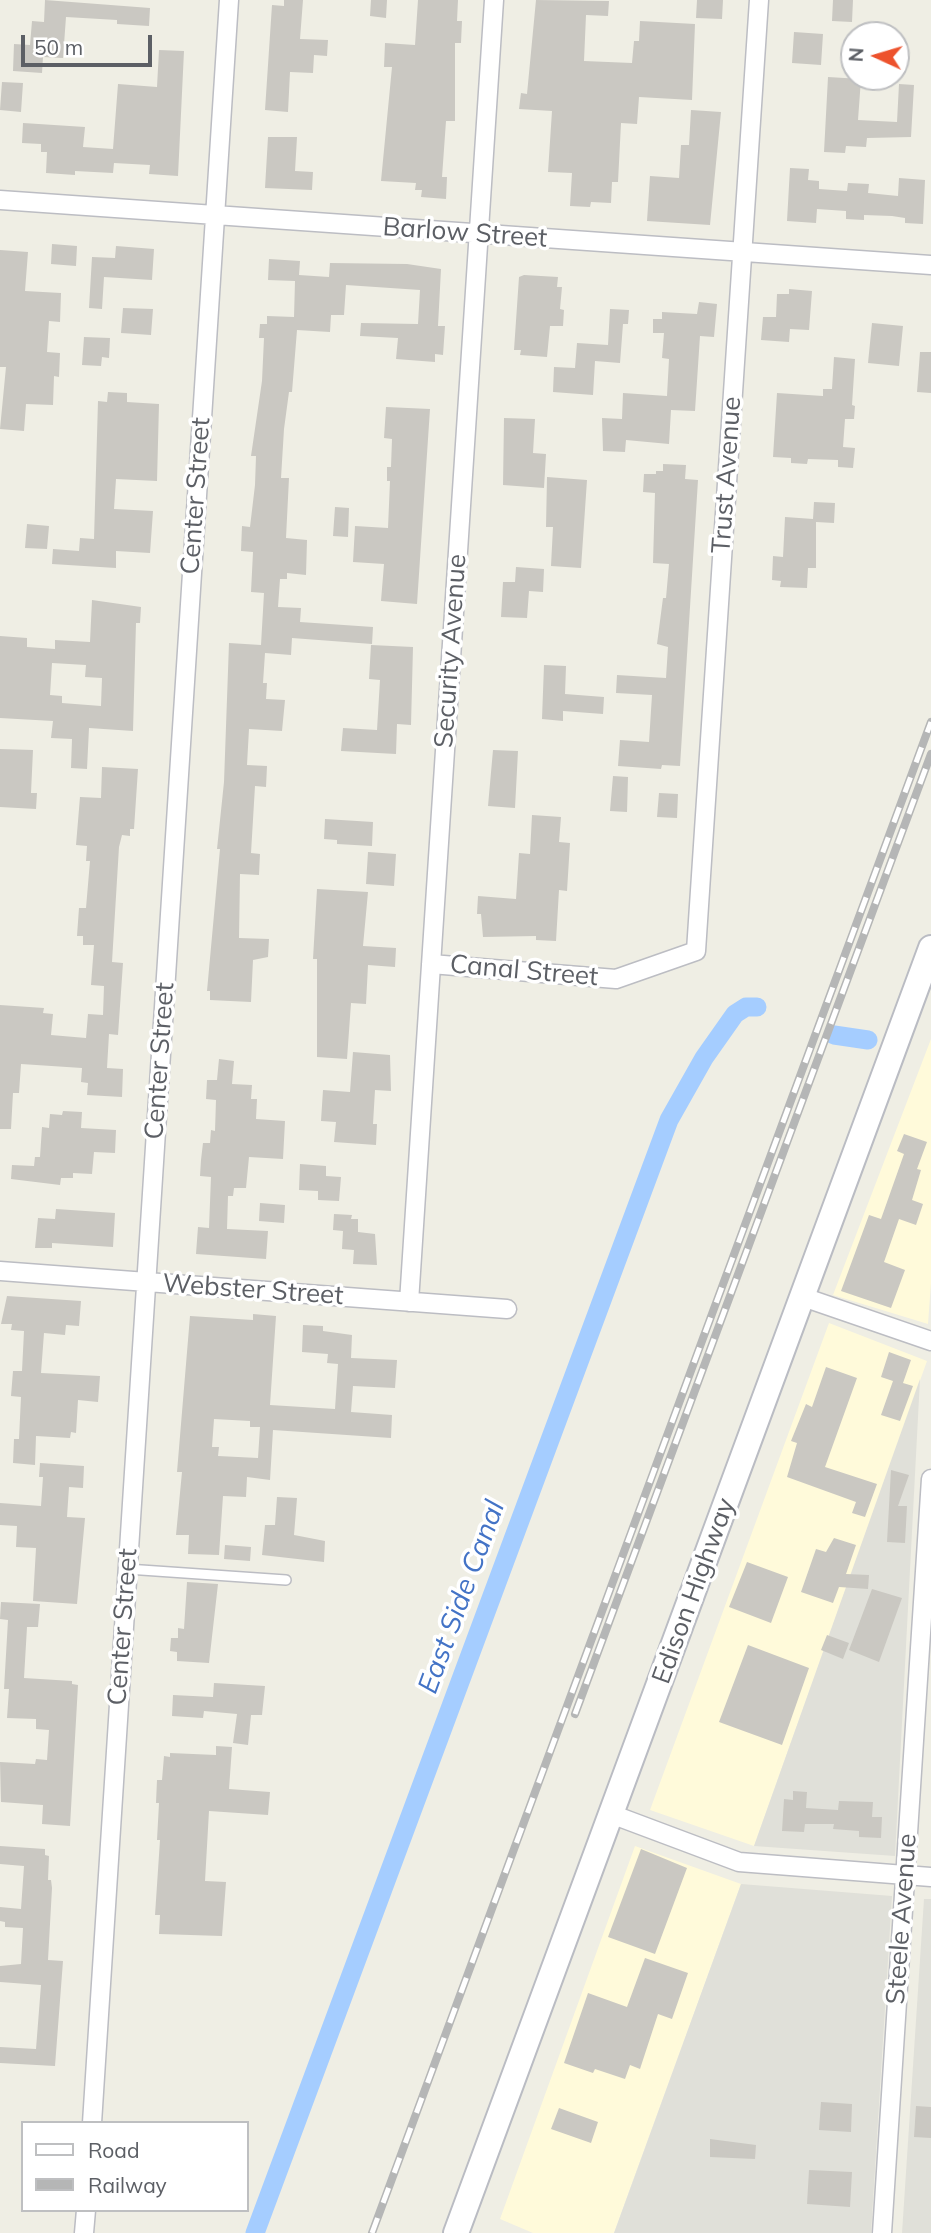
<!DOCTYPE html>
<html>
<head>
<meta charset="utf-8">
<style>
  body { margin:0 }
  #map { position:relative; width:931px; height:2233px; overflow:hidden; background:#efeee4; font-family:Mulish,sans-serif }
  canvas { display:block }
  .legend { position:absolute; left:21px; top:2121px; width:228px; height:91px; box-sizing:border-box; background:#fff; border:2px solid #bebfc1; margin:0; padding:9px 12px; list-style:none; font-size:21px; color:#5c5f65 }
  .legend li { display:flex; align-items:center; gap:14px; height:35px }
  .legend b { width:35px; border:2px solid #bebfc1 }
  .north { position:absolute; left:840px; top:21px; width:70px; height:70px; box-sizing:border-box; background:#fff; border:2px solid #bebfc1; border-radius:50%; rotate:274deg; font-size:19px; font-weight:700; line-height:28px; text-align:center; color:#5c5f65 }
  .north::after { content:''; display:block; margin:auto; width:24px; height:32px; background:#ed522c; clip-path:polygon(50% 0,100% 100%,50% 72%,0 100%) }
  .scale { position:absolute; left:21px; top:35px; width:131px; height:32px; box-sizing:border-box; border:4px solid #5c5f65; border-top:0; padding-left:9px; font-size:21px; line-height:24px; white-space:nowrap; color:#5c5f65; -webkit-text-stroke:5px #fff; paint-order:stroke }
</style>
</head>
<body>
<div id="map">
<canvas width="931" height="2233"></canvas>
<ul class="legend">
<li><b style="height:9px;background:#fff"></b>Road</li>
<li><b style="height:9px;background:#b5b6b6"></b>Railway</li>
</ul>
<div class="north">N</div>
<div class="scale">50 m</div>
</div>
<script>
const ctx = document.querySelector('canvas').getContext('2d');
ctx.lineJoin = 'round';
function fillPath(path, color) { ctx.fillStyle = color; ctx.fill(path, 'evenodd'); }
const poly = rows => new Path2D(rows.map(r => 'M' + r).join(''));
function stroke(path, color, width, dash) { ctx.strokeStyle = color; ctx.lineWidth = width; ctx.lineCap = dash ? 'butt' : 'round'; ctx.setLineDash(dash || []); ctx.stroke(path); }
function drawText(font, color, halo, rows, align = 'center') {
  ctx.font = font + ' Mulish,sans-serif'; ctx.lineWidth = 7; ctx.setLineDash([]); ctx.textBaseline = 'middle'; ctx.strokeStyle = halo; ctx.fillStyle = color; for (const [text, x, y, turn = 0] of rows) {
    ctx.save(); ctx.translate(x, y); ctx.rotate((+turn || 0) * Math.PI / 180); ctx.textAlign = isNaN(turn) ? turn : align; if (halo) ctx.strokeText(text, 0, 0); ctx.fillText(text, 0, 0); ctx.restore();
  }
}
fillPath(poly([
  [931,1039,931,1283,928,1324,833,1295],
  [829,1323,927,1361,754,1846,650,1810],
  [635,1846,741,1884,614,2233,533,2233,500,2219]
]), '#fffada');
fillPath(poly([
  [920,1379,895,1856,754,1846],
  [741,1884,892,1896,871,2233,614,2233],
  [924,1899,931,1899,931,2233,902,2233]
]), '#e0e0d9');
stroke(poly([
  [834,1035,868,1040],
  [255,2233,669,1120,704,1058,735,1014,746,1007,757,1007]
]), '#a5cdff', 19);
fillPath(poly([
  [45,0,150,8,149,26,117,24,117,20,66,17,63,58,43,57,42,73,13,71,14,44,30,45,32,21,44,22],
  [284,0,303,0,300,39,328,40,327,56,314,55,313,73,290,72,288,112,265,110,272,5,284,6],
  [371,0,387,0,386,18,370,16],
  [418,0,458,0,457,21,462,21,461,43,455,43,455,121,446,121,442,177,447,177,446,199,421,197,422,190,415,190,416,183,381,181,392,67,384,67,385,43,415,45],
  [536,0,609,1,608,16,586,15,584,61,632,63,634,41,639,41,640,21,695,24,692,100,639,97,637,124,621,123,618,182,612,182,611,203,591,202,590,207,570,206,572,173,548,172,552,111,519,109,521,93,527,94],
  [697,0,723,0,722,19,696,18],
  [833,0,853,0,852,22,832,21],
  [794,32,823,34,821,65,792,63],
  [159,50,184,51,178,176,149,174,150,165,114,163,113,173,75,171,75,175,46,173,47,152,41,152,41,144,22,143,23,123,85,127,83,147,113,149,118,84,157,87],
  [828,77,861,79,858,120,897,122,899,84,914,85,911,137,867,138,866,147,846,146,845,153,824,152],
  [2,82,23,83,21,112,0,110],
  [691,110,721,112,710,225,647,221,650,176,679,178,681,145,689,145],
  [268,137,297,137,295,171,313,172,312,190,265,188],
  [790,168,809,169,808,180,819,181,819,189,847,191,848,183,869,184,868,193,898,196,899,178,925,180,923,224,905,223,905,218,892,216,864,215,864,220,846,219,846,211,817,209,816,223,787,221],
  [52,244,77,246,76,266,51,264],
  [116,246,154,249,152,280,104,277,102,309,89,308,92,257,115,258],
  [0,250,28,252,25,291,61,293,60,322,49,321,47,352,60,353,59,377,54,376,53,405,26,404,24,431,0,429,6,367,0,367],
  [269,259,300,261,299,275,329,277,330,263,407,264,441,269,438,326,445,326,443,355,435,354,435,362,396,359,398,338,360,336,361,323,418,324,420,290,346,285,344,315,331,315,330,332,297,330,292,392,289,392,284,429,281,478,289,478,286,538,307,540,306,575,287,573,287,579,280,579,278,607,301,608,300,622,373,627,372,644,292,638,291,655,265,653,263,683,267,683,266,699,285,700,282,731,249,729,247,765,267,766,266,787,255,786,251,853,260,854,259,875,240,874,239,938,269,939,268,957,253,960,251,1002,210,1000,210,991,207,991,220,849,217,849,224,782,229,643,261,645,264,593,251,592,253,552,241,551,242,526,250,527,255,485,256,456,251,456,262,381,264,338,259,338,260,324,267,324,267,316,294,317,295,281,268,280],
  [524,275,558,277,557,287,562,287,560,309,564,310,563,326,550,326,547,357,520,355,521,350,514,350,519,277],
  [789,289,812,291,809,330,790,329,789,342,761,340,763,317,776,317,777,294,789,294],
  [699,302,717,304,714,337,700,336,695,411,671,410,669,444,626,440,625,452,603,451,602,418,622,419,623,393,667,396,669,359,662,358,664,333,653,333,653,319,662,319,662,312,697,314],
  [123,308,153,309,151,335,121,333],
  [610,309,629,310,628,324,623,324,620,363,595,361,593,395,553,392,554,367,575,368,577,343,608,345],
  [872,323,903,326,899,366,868,363],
  [84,337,110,338,109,358,102,357,101,366,82,365],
  [920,352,931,352,931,393,917,392],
  [834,357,855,359,852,405,855,406,854,419,845,419,843,447,855,448,853,468,838,467,838,460,808,459,807,464,791,463,791,458,773,457,777,393,823,396,823,389,832,389],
  [108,392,127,393,127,402,159,404,157,481,116,479,114,509,153,511,150,553,116,551,116,568,52,564,53,549,79,551,80,538,94,539,98,401,107,402],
  [386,407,430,409,417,604,381,601,384,564,353,562,355,526,388,528,390,481,387,481,387,467,391,467,392,439,384,438],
  [504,418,535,419,533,453,546,454,544,488,503,485],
  [663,464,686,465,685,479,698,480,680,766,662,765,661,769,618,766,620,740,649,742,652,695,616,693,617,675,666,678,668,647,657,644,663,598,666,598,669,564,653,563,655,493,643,492,644,474,656,474,656,471,663,471],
  [547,477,587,480,581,568,551,566,553,527,546,527],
  [814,502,835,503,834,523,816,522,816,568,808,568,807,588,780,587,781,581,772,580,773,556,783,557,785,517,813,519],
  [335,507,349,508,348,537,333,536],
  [27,524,49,526,47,549,25,548],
  [516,567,544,569,543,592,529,591,527,618,501,617,503,582,515,582],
  [92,600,141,607,140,623,136,623,133,731,89,728,87,769,71,768,72,739,51,738,53,721,0,718,0,636,27,638,27,647,55,649,55,640,90,642],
  [52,663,86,665,85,677,102,678,101,706,62,703,62,696,50,695],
  [371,645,413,647,411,725,397,724,396,754,341,751,343,728,377,730,380,680,369,679],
  [544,665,566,666,565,694,604,697,603,714,563,711,563,721,542,719],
  [0,749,33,750,31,793,37,793,36,809,0,807],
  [493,750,518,751,515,808,488,806],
  [102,767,138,769,134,829,130,829,130,836,122,835,119,847,112,962,123,963,118,1035,109,1034,107,1068,123,1069,122,1097,87,1095,88,1083,81,1082,82,1068,21,1064,19,1093,13,1093,11,1129,0,1129,0,1005,44,1008,43,1013,53,1014,51,1035,86,1038,88,1014,103,1015,104,986,91,985,94,945,83,945,83,936,77,936,79,908,86,908,90,861,86,861,87,846,76,845,80,797,101,798],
  [613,776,628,777,627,812,610,811],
  [659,793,678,794,677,818,657,817],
  [532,815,561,817,559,842,570,843,567,891,559,890,556,941,536,940,536,936,483,937,481,914,477,914,478,896,516,899,519,853,530,854],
  [325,819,373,822,372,846,337,844,337,840,324,839],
  [368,852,396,854,394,886,366,884],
  [317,889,368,892,363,946,396,948,395,967,368,965,366,1004,351,1003,347,1059,317,1057,317,959,313,959],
  [353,1052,390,1055,391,1091,375,1090,373,1124,377,1124,376,1145,334,1142,336,1122,321,1121,323,1090,350,1092],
  [219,1059,234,1061,232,1084,252,1085,251,1099,257,1099,256,1119,285,1121,283,1159,249,1157,246,1188,234,1188,233,1196,228,1196,227,1229,268,1231,266,1259,196,1254,198,1227,209,1228,211,1177,200,1176,201,1160,203,1143,210,1143,211,1130,215,1131,216,1100,206,1099,207,1080,217,1080],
  [63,1111,82,1112,81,1128,116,1130,115,1153,94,1152,92,1174,73,1173,73,1178,61,1178,60,1185,11,1179,12,1165,34,1166,35,1157,40,1157,42,1127,49,1128,50,1114,62,1115],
  [904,1134,927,1142,917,1169,921,1170,912,1200,923,1204,916,1225,899,1219,884,1262,905,1270,891,1308,841,1291,869,1215,881,1219,904,1154,897,1151],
  [300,1164,326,1166,326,1176,341,1177,339,1201,318,1200,318,1191,299,1190],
  [260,1203,285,1205,284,1223,259,1221],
  [56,1209,115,1213,113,1247,52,1243,52,1248,35,1248,38,1218,55,1219],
  [334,1214,352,1215,351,1219,358,1219,358,1232,375,1234,377,1265,353,1264,354,1250,342,1249,343,1231,333,1230],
  [7,1296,81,1301,79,1326,66,1325,65,1335,44,1333,41,1373,100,1376,98,1402,78,1400,76,1433,71,1432,70,1438,36,1436,35,1465,13,1463,14,1439,19,1439,21,1397,11,1396,13,1371,22,1371,24,1331,11,1330,12,1324,1,1324],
  [253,1314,276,1316,270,1405,335,1409,338,1364,327,1363,328,1354,302,1352,303,1325,323,1326,323,1331,352,1335,351,1358,397,1360,395,1388,353,1386,351,1412,392,1415,391,1438,273,1430,270,1480,247,1477,246,1497,223,1496,219,1555,188,1554,189,1535,176,1535,182,1472,177,1472,190,1316,253,1320],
  [214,1419,250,1421,250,1427,260,1427,258,1458,218,1456,219,1447,212,1447],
  [889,1352,911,1360,903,1383,913,1386,900,1421,881,1415,893,1381,881,1377],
  [826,1367,857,1378,825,1467,877,1484,865,1517,852,1513,856,1502,787,1477,797,1443,791,1441,806,1404,812,1407],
  [40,1463,84,1466,83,1488,69,1487,67,1517,85,1518,77,1604,33,1601,36,1548,16,1547,17,1526,0,1525,0,1503,41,1506,43,1477,39,1477],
  [891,1470,909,1475,898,1506,907,1506,905,1543,887,1542],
  [277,1497,297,1498,294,1535,325,1541,324,1562,262,1555,265,1525,275,1525],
  [834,1538,856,1545,846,1574,869,1575,868,1589,839,1587,833,1603,801,1592,816,1549,826,1552],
  [225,1545,251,1547,250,1561,224,1559],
  [747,1562,788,1577,771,1623,729,1607],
  [187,1582,218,1584,209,1663,177,1661,177,1652,170,1651,171,1638,178,1638,178,1628,184,1629],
  [872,1589,902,1598,879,1662,849,1650],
  [1,1602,40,1604,38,1627,27,1627,24,1678,72,1681,72,1684,78,1685,70,1826,42,1824,43,1805,1,1802,0,1762,35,1764,36,1759,47,1760,49,1730,36,1729,36,1719,7,1718,9,1689,4,1689,8,1620,0,1619],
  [827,1635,849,1643,843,1659,821,1650],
  [748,1645,809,1668,782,1745,719,1722],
  [214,1683,265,1686,262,1715,251,1715,248,1745,233,1743,237,1714,204,1711,203,1718,172,1716,173,1695,213,1697],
  [216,1746,232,1747,229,1789,270,1792,268,1815,209,1811,205,1881,226,1882,222,1936,159,1934,160,1915,155,1915,160,1840,157,1840,159,1803,156,1803,157,1780,162,1780,164,1756,170,1757,170,1753,216,1755],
  [793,1791,807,1792,806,1808,838,1810,839,1801,873,1802,872,1817,882,1817,881,1838,859,1837,859,1831,833,1829,834,1824,805,1824,804,1832,782,1831,784,1799,793,1800],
  [0,1846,45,1849,45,1855,49,1856,48,1880,51,1880,52,1888,48,1960,63,1961,55,2066,0,2063,0,2047,36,2049,41,1985,0,1982,0,1966,21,1964,23,1928,5,1927,5,1922,0,1921,0,1907,21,1909,24,1866,0,1864],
  [641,1849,687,1868,655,1954,608,1937],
  [645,1958,688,1973,672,2019,658,2014,640,2069,630,2065,625,2079,595,2069,593,2073,564,2063,588,1993,627,2007],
  [821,2102,852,2104,851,2132,819,2130],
  [916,2106,931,2107,931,2138,914,2137],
  [559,2108,598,2122,591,2143,551,2129],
  [710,2139,756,2145,755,2159,710,2157],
  [809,2170,852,2172,850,2207,807,2204]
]), '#cac8c2');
const service = poly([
  [127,1569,286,1580]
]);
const minor = poly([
  [0,200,931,265],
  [431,964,616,979,696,951,759,0],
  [0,1271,507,1309],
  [803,1297,931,1341],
  [409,1302,494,0],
  [611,1814,739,1862,931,1877],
  [92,2123,229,0],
  [84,2233,86,2210],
  [882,2233,931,1479]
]);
const secondary = poly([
  [456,2233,931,948]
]);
stroke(service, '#bcbdc3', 12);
stroke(minor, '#bcbdc3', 21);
stroke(secondary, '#babcc3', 28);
stroke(service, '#fff', 9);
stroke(minor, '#fff', 18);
stroke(secondary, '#fff', 24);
const rail = poly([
  [575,1714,931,754],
  [372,2233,931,722]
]);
stroke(rail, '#b5b6b6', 8);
stroke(rail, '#fff', 5, [16]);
drawText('26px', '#5c5f65', '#fff', [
  ["Barlow Street",465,233,4],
  ["Trust Avenue",727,475,-86],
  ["Center Street",196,496,-86],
  ["Security Avenue",451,651,-86],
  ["Canal Street",524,971,5],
  ["Center Street",160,1061,-86],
  ["Webster Street",253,1290,4],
  ["Edison Highway",694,1591,-70],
  ["Center Street",123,1627,-86],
  ["Steele Avenue",902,1919,-86]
]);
drawText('italic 28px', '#4373c6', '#fff', [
  ["East Side Canal",462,1597,-70]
]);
</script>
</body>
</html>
